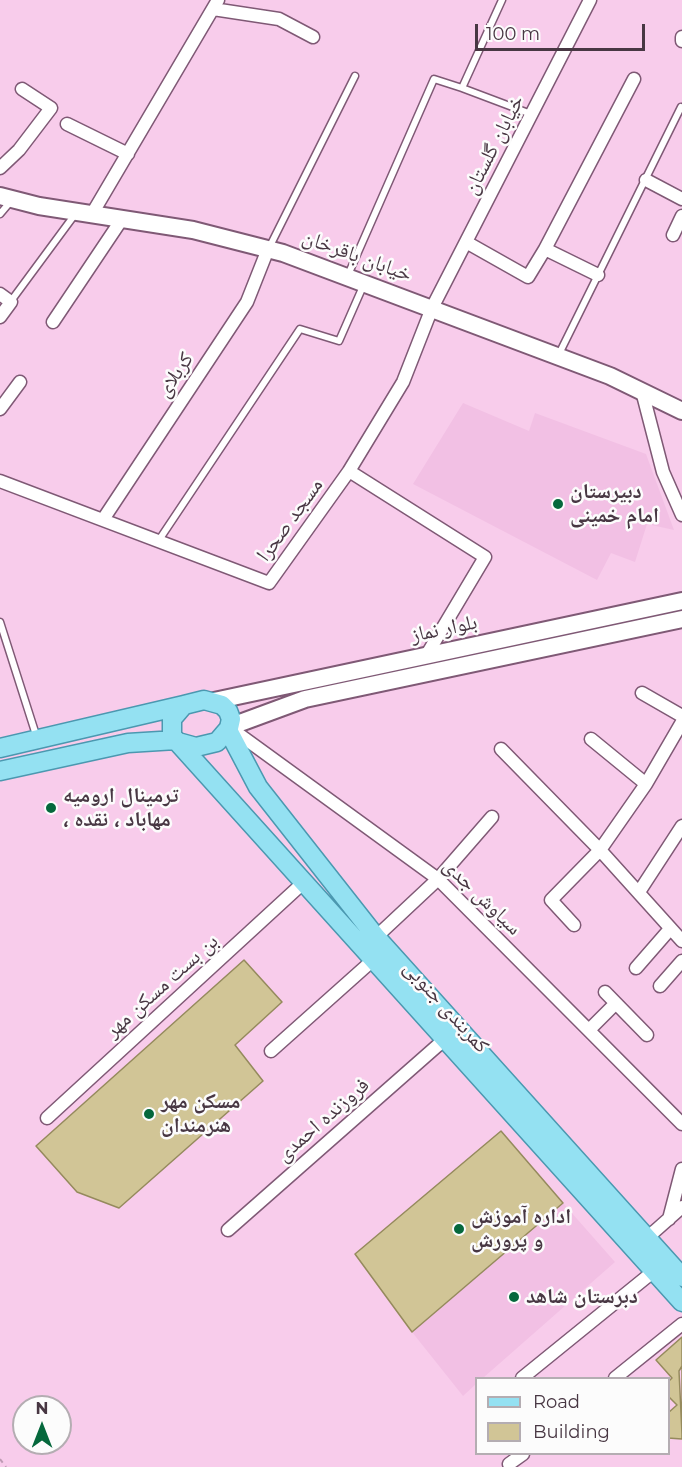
<!DOCTYPE html>
<html>
<head>
<meta charset="utf-8">
<style>
  body { margin:0 }
  #map { position:relative; width:682px; height:1467px; overflow:hidden; background:#f8cceb; font-family:Montserrat,sans-serif }
  canvas { display:block }
  .legend { position:absolute; left:475px; top:1377px; width:195px; height:78px; box-sizing:border-box; background:#fcfcfc; border:2px solid #b4adb2; margin:0; padding:8px 10px; list-style:none; font-size:18px; color:#483743 }
  .legend li { display:flex; align-items:center; gap:12px; height:30px }
  .legend b { width:30px; border:2px solid #b4adb2 }
  .north { position:absolute; left:12px; top:1395px; width:60px; height:60px; box-sizing:border-box; background:#fcfcfc; border:2px solid #b4adb2; border-radius:50%; rotate:0deg; font-size:16px; font-weight:700; line-height:24px; text-align:center; color:#483743 }
  .north::after { content:''; display:block; margin:auto; width:21px; height:27px; background:#05683c; clip-path:polygon(50% 0,100% 100%,50% 72%,0 100%) }
  .scale { position:absolute; left:475px; top:24px; width:170px; height:27px; box-sizing:border-box; border:3px solid #483743; border-top:0; padding-left:8px; font-size:18px; line-height:21px; white-space:nowrap; color:#483743; -webkit-text-stroke:4px #fcfcfc; paint-order:stroke }
</style>
</head>
<body>
<div id="map">
<canvas width="682" height="1467"></canvas>
<ul class="legend">
<li><b style="height:8px;background:#94e1f2"></b>Road</li>
<li><b style="height:16px;background:#d1c596"></b>Building</li>
</ul>
<div class="north">N</div>
<div class="scale">100 m</div>
</div>
<script>
const ctx = document.querySelector('canvas').getContext('2d');
ctx.lineJoin = 'round';
function fillPath(path, color) { ctx.fillStyle = color; ctx.fill(path, 'evenodd'); }
const poly = rows => new Path2D(rows.map(r => 'M' + r).join(''));
function stroke(path, color, width, dash) { ctx.strokeStyle = color; ctx.lineWidth = width; ctx.lineCap = dash ? 'butt' : 'round'; ctx.setLineDash(dash || []); ctx.stroke(path); }
function drawText(font, color, halo, rows, align = 'center') {
  ctx.font = font + ' Montserrat,"Noto Naskh Arabic",sans-serif'; ctx.lineWidth = 5; ctx.setLineDash([]); ctx.textBaseline = 'middle'; ctx.strokeStyle = halo; ctx.fillStyle = color; for (const [text, x, y, turn = 0] of rows) {
    ctx.save(); ctx.translate(x, y); ctx.rotate((+turn || 0) * Math.PI / 180); ctx.textAlign = isNaN(turn) ? turn : align; if (halo) ctx.strokeText(text, 0, 0); ctx.fillText(text, 0, 0); ctx.restore();
  }
}
fillPath(poly([
  [463,403,529,431,535,413,646,454,674,530,647,524,635,562,611,553,597,580,413,484],
  [563,1203,615,1262,483,1378,476,1378,476,1384,463,1396,412,1332]
]), '#f2c0e4');
const building = poly([
  [244,960,282,1002,235,1045,263,1081,119,1208,77,1192,36,1146,244,960],
  [501,1131,563,1203,412,1332,355,1254,501,1131],
  [682,1337,682,1439,668,1438,668,1413,677,1405,668,1396,668,1382,672,1378,656,1360,682,1337],
  [682,1366,682,1434,679,1371,682,1366]
]);
fillPath(building, '#d1c596');
stroke(building, '#958a5d', 1.5);
const service = poly([
  [462,88,531,114],
  [0,214,11,201],
  [269,248,355,76],
  [348,275,434,79,462,88,502,0],
  [11,301,76,213],
  [558,356,681,107],
  [159,540,300,329,339,341,364,284],
  [0,622,37,738]
]);
const minor = poly([
  [213,9,279,19,313,37],
  [682,37,682,41],
  [67,124,128,154],
  [0,168,19,150,51,108,22,89],
  [646,180,682,199],
  [92,214,218,0],
  [673,235,682,216],
  [466,242,528,277,545,249,598,275],
  [545,249,634,79],
  [0,294,11,302,0,317],
  [53,322,122,219],
  [642,391,663,472,682,515],
  [0,409,20,382],
  [349,471,403,382,432,308,590,0],
  [0,481,269,583,349,471,485,557,426,656],
  [104,518,247,302,268,249],
  [642,693,682,716],
  [229,727,438,879,682,1124],
  [591,739,646,784],
  [501,749,600,850,682,941],
  [639,892,682,826],
  [574,925,551,900,600,850,646,784,682,722],
  [376,937,438,879,492,817],
  [636,968,670,929],
  [660,986,682,961],
  [605,992,647,1035],
  [589,1030,615,1004],
  [271,1051,373,960],
  [47,1118,303,883],
  [669,1219,682,1169],
  [228,1230,445,1039],
  [647,1238,682,1207],
  [522,1378,654,1271],
  [615,1378,682,1324],
  [509,1464,523,1454]
]);
const secondary = poly([
  [0,196,39,206,193,230,283,253,610,376,682,411],
  [214,701,682,601],
  [229,727,305,699,682,619]
]);
const primary = poly([
  [228,730,258,787,376,937,682,1277],
  [178,742,196,747,217,742,229,728,231,719,228,711,222,705,204,700,184,705,172,719,172,736,682,1302],
  [0,748,184,705],
  [0,771,128,743,176,740]
]);
stroke(service, '#7f5975', 9);
stroke(minor, '#7f5975', 15);
stroke(secondary, '#7f5975', 20);
stroke(primary, '#4b98b0', 21);
stroke(poly([
  [0,1459,6,1467]
]), '#be9bb4', 2, [4.5, 4.5]);
stroke(service, '#fff', 6);
stroke(minor, '#fff', 12);
stroke(secondary, '#fff', 16);
stroke(primary, '#94e1f2', 18);
for (const [x, y, r, color] of [
  [558,504,6,"#05683c"],
  [51,808,6,"#05683c"],
  [149,1114,6,"#05683c"],
  [459,1229,6,"#05683c"],
  [514,1297,6,"#05683c"]
]) { const dot = new Path2D(); dot.arc(x, y, r, 0, 2 * Math.PI); ctx.fillStyle = color; ctx.fill(dot); stroke(dot, '#fcfcfc', 2); }
drawText('21px', '#483743', '#fcfcfc', [
  ["خیابان گلستان",494,145,-63],
  ["خیابان باقرخان",357,256,20],
  ["کربلای",175,375,-56],
  ["مسجد صحرا",290,520,-54],
  ["بلوار نماز",444,629,-12],
  ["سیاوش جدی",482,897,44],
  ["بن بست مسکن مهر",162,986,-42],
  ["کمربندی جنوبی",446,1007,48],
  ["فروزنده احمدی",323,1120,-41]
]);
drawText('bold 21px', '#483743', '#fcfcfc', [
  ["دبیرستان",570,492],
  ["امام خمینی",570,516],
  ["ترمینال ارومیه",63,796],
  ["، مهاباد ، نقده",63,820],
  ["مسکن مهر",161,1102],
  ["هنرمندان",161,1126],
  ["اداره آموزش",471,1217],
  ["و پرورش",471,1241],
  ["دبرستان شاهد",526,1297]
], 'left');
</script>
</body>
</html>
